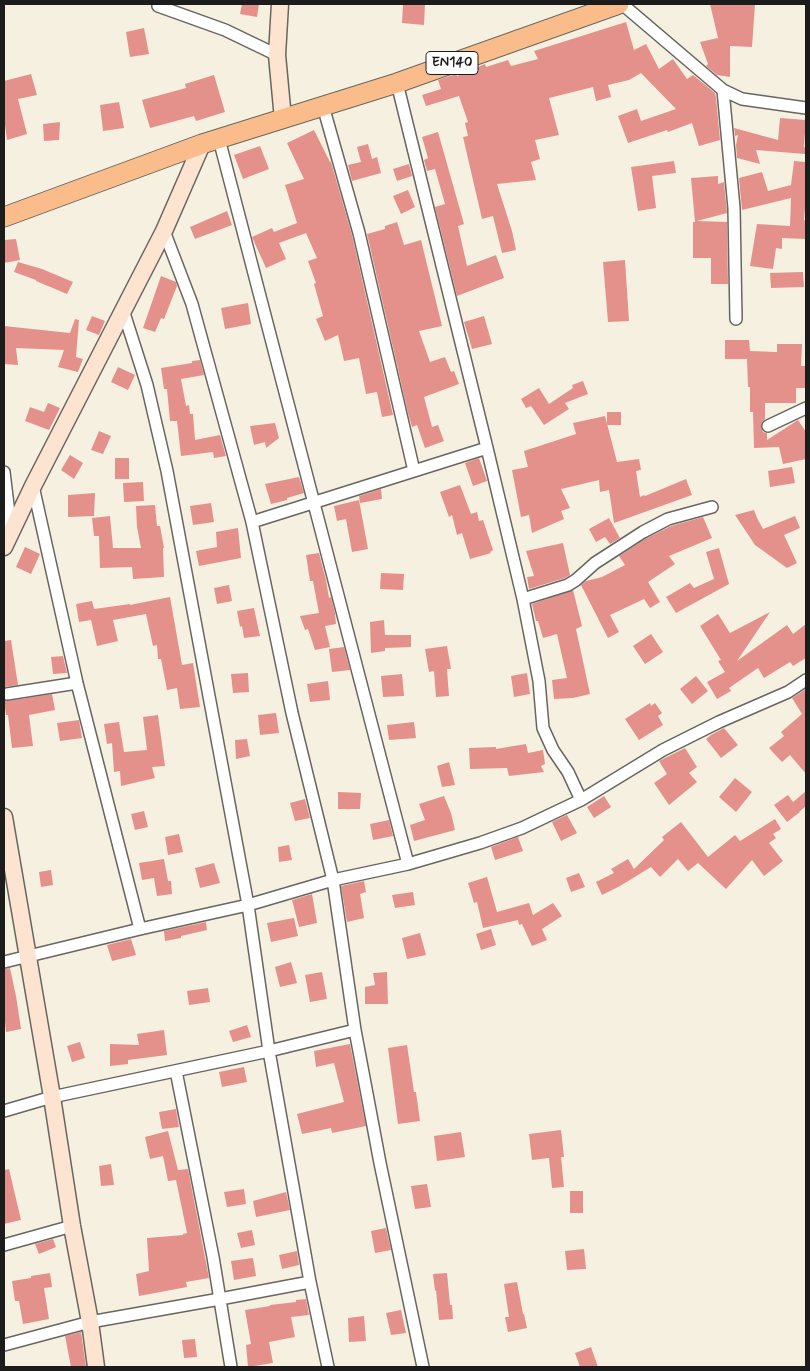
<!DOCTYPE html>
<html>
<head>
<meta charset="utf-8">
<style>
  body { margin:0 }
  #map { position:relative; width:810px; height:1371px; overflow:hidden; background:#f6f0e0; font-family:Mynerve,sans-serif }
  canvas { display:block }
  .frame { position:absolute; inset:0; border:5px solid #1c1c1c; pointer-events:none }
</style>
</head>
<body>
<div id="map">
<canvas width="810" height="1371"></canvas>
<div class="frame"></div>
</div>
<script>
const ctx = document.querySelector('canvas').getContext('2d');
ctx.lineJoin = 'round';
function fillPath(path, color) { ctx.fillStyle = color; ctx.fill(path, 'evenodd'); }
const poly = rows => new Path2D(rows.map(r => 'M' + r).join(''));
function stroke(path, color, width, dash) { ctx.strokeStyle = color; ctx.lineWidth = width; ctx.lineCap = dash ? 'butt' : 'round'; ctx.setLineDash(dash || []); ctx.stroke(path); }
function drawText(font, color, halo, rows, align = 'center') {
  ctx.font = font + ' Mynerve,sans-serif'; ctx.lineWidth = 4; ctx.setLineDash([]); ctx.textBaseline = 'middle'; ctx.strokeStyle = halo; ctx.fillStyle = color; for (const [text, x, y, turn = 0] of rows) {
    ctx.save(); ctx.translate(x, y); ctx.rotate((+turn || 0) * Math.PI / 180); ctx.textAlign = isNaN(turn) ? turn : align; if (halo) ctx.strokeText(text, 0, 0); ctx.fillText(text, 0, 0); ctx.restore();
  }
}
fillPath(poly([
  [242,4,259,4,257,17,240,14],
  [403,4,425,4,424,25,402,23],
  [710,4,755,4,752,47,730,46,730,77,717,75,706,66,708,64,700,42,718,38],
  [626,22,634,50,646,44,659,69,673,59,687,79,693,75,715,93,716,98,720,140,699,146,692,123,668,132,667,130,628,143,618,116,637,109,641,121,676,109,641,73,629,80,608,85,611,97,596,101,593,87,549,98,559,135,535,140,540,159,531,162,536,180,497,184,512,231,516,250,502,253,493,216,482,219,463,137,468,136,465,123,468,122,459,96,426,106,422,95,441,89,438,80,456,74,457,76,485,64,486,67,508,60,511,66,538,59,534,51],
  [144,28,149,54,130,57,126,32],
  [31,74,37,95,18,99,27,134,7,140,4,117,4,81],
  [214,75,225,112,196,121,194,116,150,128,142,100,186,88,185,84],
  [119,102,124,128,103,131,100,105],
  [780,118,806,120,804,147,806,148,805,154,756,150,760,164,737,158,736,145,738,135,735,136,734,128,778,140],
  [60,122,59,140,44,141,43,124],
  [314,130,330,162,331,162,352,235,393,415,382,417,377,392,366,394,359,358,344,361,338,335,325,341,316,319,323,316,314,284,316,283,308,261,317,258,306,233,279,243,286,259,266,268,252,237,272,228,274,232,297,223,285,185,304,179,287,143],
  [438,132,464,224,458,226,467,266,496,255,504,278,457,296,435,207,445,204,435,169,427,171,424,160,428,158,422,137],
  [368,144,372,159,377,157,381,173,352,181,348,165,361,162,357,147],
  [260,146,269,169,243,179,234,155],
  [674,161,676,173,652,176,656,208,638,211,631,167],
  [794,161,806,162,805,197,806,197,804,220,806,221,806,239,782,238,782,249,776,248,773,269,750,266,757,224,790,226,791,198,742,210,739,178,762,172,768,191,791,185],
  [409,164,412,176,397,181,393,169],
  [718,176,718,184,724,182,727,213,697,221,727,222,728,284,711,284,711,258,693,258,693,222,695,222,691,178],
  [408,190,415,207,401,214,393,196],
  [227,211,232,225,195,239,190,227],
  [397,222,404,245,421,240,442,326,419,331,430,362,445,357,451,372,454,371,459,384,424,397,432,427,438,425,444,441,425,448,417,425,412,427,408,413,367,234,385,229,385,226],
  [16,239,20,260,4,263,4,240],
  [625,260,629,321,608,322,603,262],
  [18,262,42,269,73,282,67,294,36,281,36,280,14,272],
  [803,272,804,287,771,288,770,273],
  [161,276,176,282,177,286,164,319,161,318,155,332,143,328],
  [248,303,251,324,225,329,221,308],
  [92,316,105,321,99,335,86,330],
  [484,316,492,344,472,349,464,322],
  [75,319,79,320,76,357,83,359,78,372,58,367,64,350,16,348,18,365,4,364,4,326,70,333],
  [725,340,749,340,750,351,777,352,777,344,802,344,801,366,806,366,806,388,796,388,796,403,765,403,765,419,762,422,761,426,763,432,767,433,767,440,798,420,806,432,806,459,783,464,779,447,754,448,753,412,750,412,750,387,748,387,747,359,725,359],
  [200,360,204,375,181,379,186,406,189,405,190,414,193,414,195,440,220,435,226,456,214,458,213,452,181,456,177,421,170,421,167,389,164,389,161,368,192,363,192,361],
  [118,367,135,375,128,390,111,382],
  [583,381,588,394,565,403,569,409,544,425,531,406,526,408,521,399,539,388,549,404,573,388,572,385],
  [48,403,60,408,49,430,25,421,30,407,44,412],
  [607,412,621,412,621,425,607,425],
  [605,416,617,462,639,459,641,470,636,471,640,497,644,495,645,496,686,479,692,495,614,523,609,490,600,492,599,480,561,489,570,508,561,511,564,519,532,533,529,515,521,517,512,470,528,467,524,451,576,434,573,423],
  [275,423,279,438,266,448,265,442,254,445,250,426],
  [99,431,111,436,103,454,91,450],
  [70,455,83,463,74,479,61,470],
  [115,458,129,458,129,479,115,479],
  [479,458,487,481,473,486,465,463],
  [792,467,795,483,770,487,768,471],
  [299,477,304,493,287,498,287,500,271,504,265,484],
  [143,482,144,501,124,502,123,483],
  [460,485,471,514,477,512,479,521,483,520,493,550,490,552,491,553,470,559,462,533,457,535,452,515,449,517,440,492],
  [381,489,382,499,360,503,359,496],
  [95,493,94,516,68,517,68,495],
  [359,500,368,549,352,552,346,519,337,521,334,506],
  [211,503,214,522,193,525,190,506],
  [155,505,157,526,160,526,164,548,163,548,164,577,133,579,132,567,100,568,99,536,94,536,92,518,110,516,113,548,141,548,137,527,136,506],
  [754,510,757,518,763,529,795,516,800,528,784,535,797,563,787,568,755,545,735,515],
  [703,517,712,538,669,556,675,564,648,582,660,602,650,608,644,599,610,615,619,632,608,638,581,585,586,581,602,577,625,565,619,556,647,538,671,526],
  [609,518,620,538,610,544,605,537,596,542,589,529],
  [238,528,241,558,199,566,196,551,217,547,216,532],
  [563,543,570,575,565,578,529,589,527,577,534,576,526,551],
  [25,547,40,554,31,574,16,567],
  [719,548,729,584,676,613,666,597,690,583,694,588,714,579,706,552],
  [319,553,326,580,329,598,331,597,335,613,336,624,325,626,330,647,315,650,308,629,305,630,300,616,319,613,313,581,310,581,306,555],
  [381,573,404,574,403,590,380,589],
  [229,585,232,601,217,604,214,588],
  [573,590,582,626,576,629,590,694,573,698,554,699,552,680,567,678,557,634,543,638,538,621,536,621,532,604],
  [170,597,182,665,193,663,200,707,180,709,177,688,167,690,161,659,158,659,157,645,153,646,146,614,113,620,118,641,97,646,91,620,79,622,76,604,92,601,94,609,130,604,130,605],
  [254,608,260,636,244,638,242,626,240,627,237,611],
  [770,612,737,661,787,625,793,634,806,624,806,658,793,666,790,662,764,678,758,668,729,688,731,691,717,699,707,682,725,672,718,661,721,660,700,626,718,614,730,633],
  [384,620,385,635,411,635,411,647,385,648,385,651,371,653,370,622],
  [651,634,663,652,645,664,633,646],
  [11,640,18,685,4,687,4,641],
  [447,646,451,669,447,669,449,696,436,697,434,671,429,672,425,649],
  [344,647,350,670,332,672,329,649],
  [63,656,67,673,53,674,51,657],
  [248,673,249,692,233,693,231,674],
  [527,673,530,694,514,697,511,676],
  [402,674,404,696,383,697,381,676],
  [696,676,708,691,692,704,680,689],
  [328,681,330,700,310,702,307,684],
  [806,689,806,774,790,755,782,762,769,748,784,736,781,732,802,714,792,698],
  [52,694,55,710,29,715,33,746,12,748,8,715,6,715,4,701,8,701],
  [650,703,651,706,655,703,662,713,658,716,663,725,639,740,625,719],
  [276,713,279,733,260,735,258,715],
  [158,715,165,766,152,767,155,778,121,786,120,771,114,772,112,743,107,744,104,724,119,722,124,752,147,750,143,717],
  [79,720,82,738,60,741,57,723],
  [414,722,416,738,389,740,387,725],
  [724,728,738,745,721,758,706,739,711,735],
  [247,739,250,756,236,759,235,740],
  [526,744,528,753,543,750,545,764,541,766,544,772,509,776,507,768,470,769,469,748,496,747,496,749],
  [685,748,697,767,689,773,697,782,669,805,654,783,667,774,659,761],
  [449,762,455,785,442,787,437,766],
  [735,778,752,792,736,812,719,797],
  [806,791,806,806,799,812,800,812,787,822,774,805,788,795,793,802],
  [338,792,361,793,360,809,338,809],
  [444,796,451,813,455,830,414,841,410,825,425,820,419,804],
  [604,796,611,807,594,818,587,807],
  [305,799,310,818,295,821,290,803],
  [144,811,148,827,135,830,131,814],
  [567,815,577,833,561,841,552,822],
  [775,819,781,829,773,834,776,838,769,843,783,861,764,876,752,860,726,889,698,863,688,871,678,859,660,877,651,867,620,886,602,895,596,882,614,873,611,869,628,859,634,869,664,840,662,837,681,822,708,857,735,835,740,841],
  [389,820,393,836,373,840,370,824],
  [179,834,183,852,168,855,165,837],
  [518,837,523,851,495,860,491,847],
  [289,845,292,860,279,862,278,847],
  [164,859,168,881,171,881,172,894,157,896,154,878,142,880,139,863],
  [214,863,220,883,200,888,195,868],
  [51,870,53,885,41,887,39,872],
  [579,873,585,887,571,892,566,878],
  [487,877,497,912,529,903,533,915,553,903,562,916,542,929,547,940,532,946,522,924,519,925,518,920,483,928,477,902,474,903,468,883],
  [364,881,366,892,360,894,364,918,347,922,341,886],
  [413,892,415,905,395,908,392,895],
  [312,894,317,923,299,927,292,900],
  [294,918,298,936,271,942,267,923],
  [206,922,207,930,181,936,181,938,165,941,164,931],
  [491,929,496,945,481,950,476,934],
  [420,933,426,955,407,959,402,938],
  [131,939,136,955,112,961,107,945],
  [291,962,297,983,280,987,275,967],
  [10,968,16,996,21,1029,6,1032,4,1011,4,969],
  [322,972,327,999,310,1002,305,975],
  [387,972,388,1004,365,1004,365,987,375,985,373,973],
  [208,988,210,1002,189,1005,187,991],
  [247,1025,251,1037,233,1042,229,1031],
  [164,1030,167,1055,128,1060,128,1064,110,1066,110,1044,139,1045,137,1034],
  [80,1042,85,1058,72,1062,67,1046],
  [350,1044,366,1126,332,1133,331,1128,302,1134,297,1114,344,1102,334,1063,316,1067,314,1051],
  [407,1045,414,1092,416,1092,420,1121,398,1124,388,1048],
  [244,1067,247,1082,222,1087,219,1072],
  [176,1109,179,1127,162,1129,159,1112],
  [561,1130,564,1157,561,1157,564,1187,552,1188,549,1158,532,1160,529,1134],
  [168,1131,178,1170,188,1169,209,1278,186,1282,187,1287,139,1296,136,1274,149,1271,147,1238,183,1235,183,1234,187,1233,176,1180,168,1181,163,1156,150,1159,145,1137],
  [461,1132,465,1157,437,1161,434,1136],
  [111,1164,114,1185,101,1186,99,1166],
  [9,1169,21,1220,4,1224,4,1170],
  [427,1184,431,1207,415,1209,411,1186],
  [244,1189,246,1204,227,1207,224,1192],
  [570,1191,583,1191,583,1213,570,1213],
  [286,1192,290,1210,256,1217,253,1201],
  [386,1228,391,1250,375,1253,371,1231],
  [252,1230,255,1245,241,1248,237,1233],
  [53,1239,56,1247,39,1254,35,1244],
  [584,1249,586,1269,567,1270,565,1251],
  [297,1251,299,1265,282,1269,279,1255],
  [253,1258,256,1276,234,1280,231,1261],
  [50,1273,52,1287,44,1288,49,1319,23,1324,19,1301,15,1301,12,1281,31,1278,31,1276],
  [447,1273,450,1305,452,1305,453,1319,439,1320,436,1290,435,1291,433,1274],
  [517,1282,523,1314,524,1314,527,1328,508,1332,505,1317,509,1317,504,1284],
  [306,1299,309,1315,291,1317,295,1337,269,1342,273,1363,248,1367,246,1345,251,1344,245,1310,270,1306,270,1305,296,1302,296,1300],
  [401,1310,406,1333,391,1335,386,1313],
  [364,1316,366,1341,349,1342,348,1318],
  [81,1332,86,1367,71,1367,65,1336],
  [195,1339,197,1357,184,1358,182,1340],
  [591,1347,598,1367,580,1367,575,1353]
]), '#e5918b');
const street = poly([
  [622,4,723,90,742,99,806,108],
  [158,6,225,30,277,55],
  [397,83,487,448,523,599,539,681,543,728,553,750,568,772,581,800],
  [723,90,734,208,736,319],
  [323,106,359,233,414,471],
  [219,139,408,864],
  [164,231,192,304,252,522,292,713,333,880,355,1030,380,1163,423,1367],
  [123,310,147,385,167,471,248,905,269,1051,310,1282,328,1367],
  [768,426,806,408],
  [4,472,11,530],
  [33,486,77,683,140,929],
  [252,522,487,448],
  [523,599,568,585,576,580,595,563,643,532,668,519,712,507],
  [7,694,77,683],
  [4,962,140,929,248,905,333,880,408,864,480,843,522,828,581,800,663,750,719,722,788,692,806,680],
  [176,1071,213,1257,231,1367],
  [4,1111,52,1097,269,1051,355,1030],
  [4,1245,72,1226],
  [4,1345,90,1322,220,1299,310,1282]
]);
const secondary = poly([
  [280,4,277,55,283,119],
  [4,547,33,486,164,231,202,144],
  [4,817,52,1097,72,1226,90,1322,96,1367]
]);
const primary = poly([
  [4,217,202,144,397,83,619,4]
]);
stroke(street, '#686661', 14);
stroke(secondary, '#686661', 19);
stroke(primary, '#686661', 21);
stroke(street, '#fff', 11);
stroke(secondary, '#fde4d0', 16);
stroke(primary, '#f9bc8a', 19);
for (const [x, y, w] of [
  [452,63,52]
]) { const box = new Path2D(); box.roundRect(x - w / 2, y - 11.5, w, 23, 4); ctx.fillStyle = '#fff'; ctx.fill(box); stroke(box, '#1c1c1c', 1); }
drawText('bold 14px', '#1c1c1c', null, [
  ["EN140",452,63]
]);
</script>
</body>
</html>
